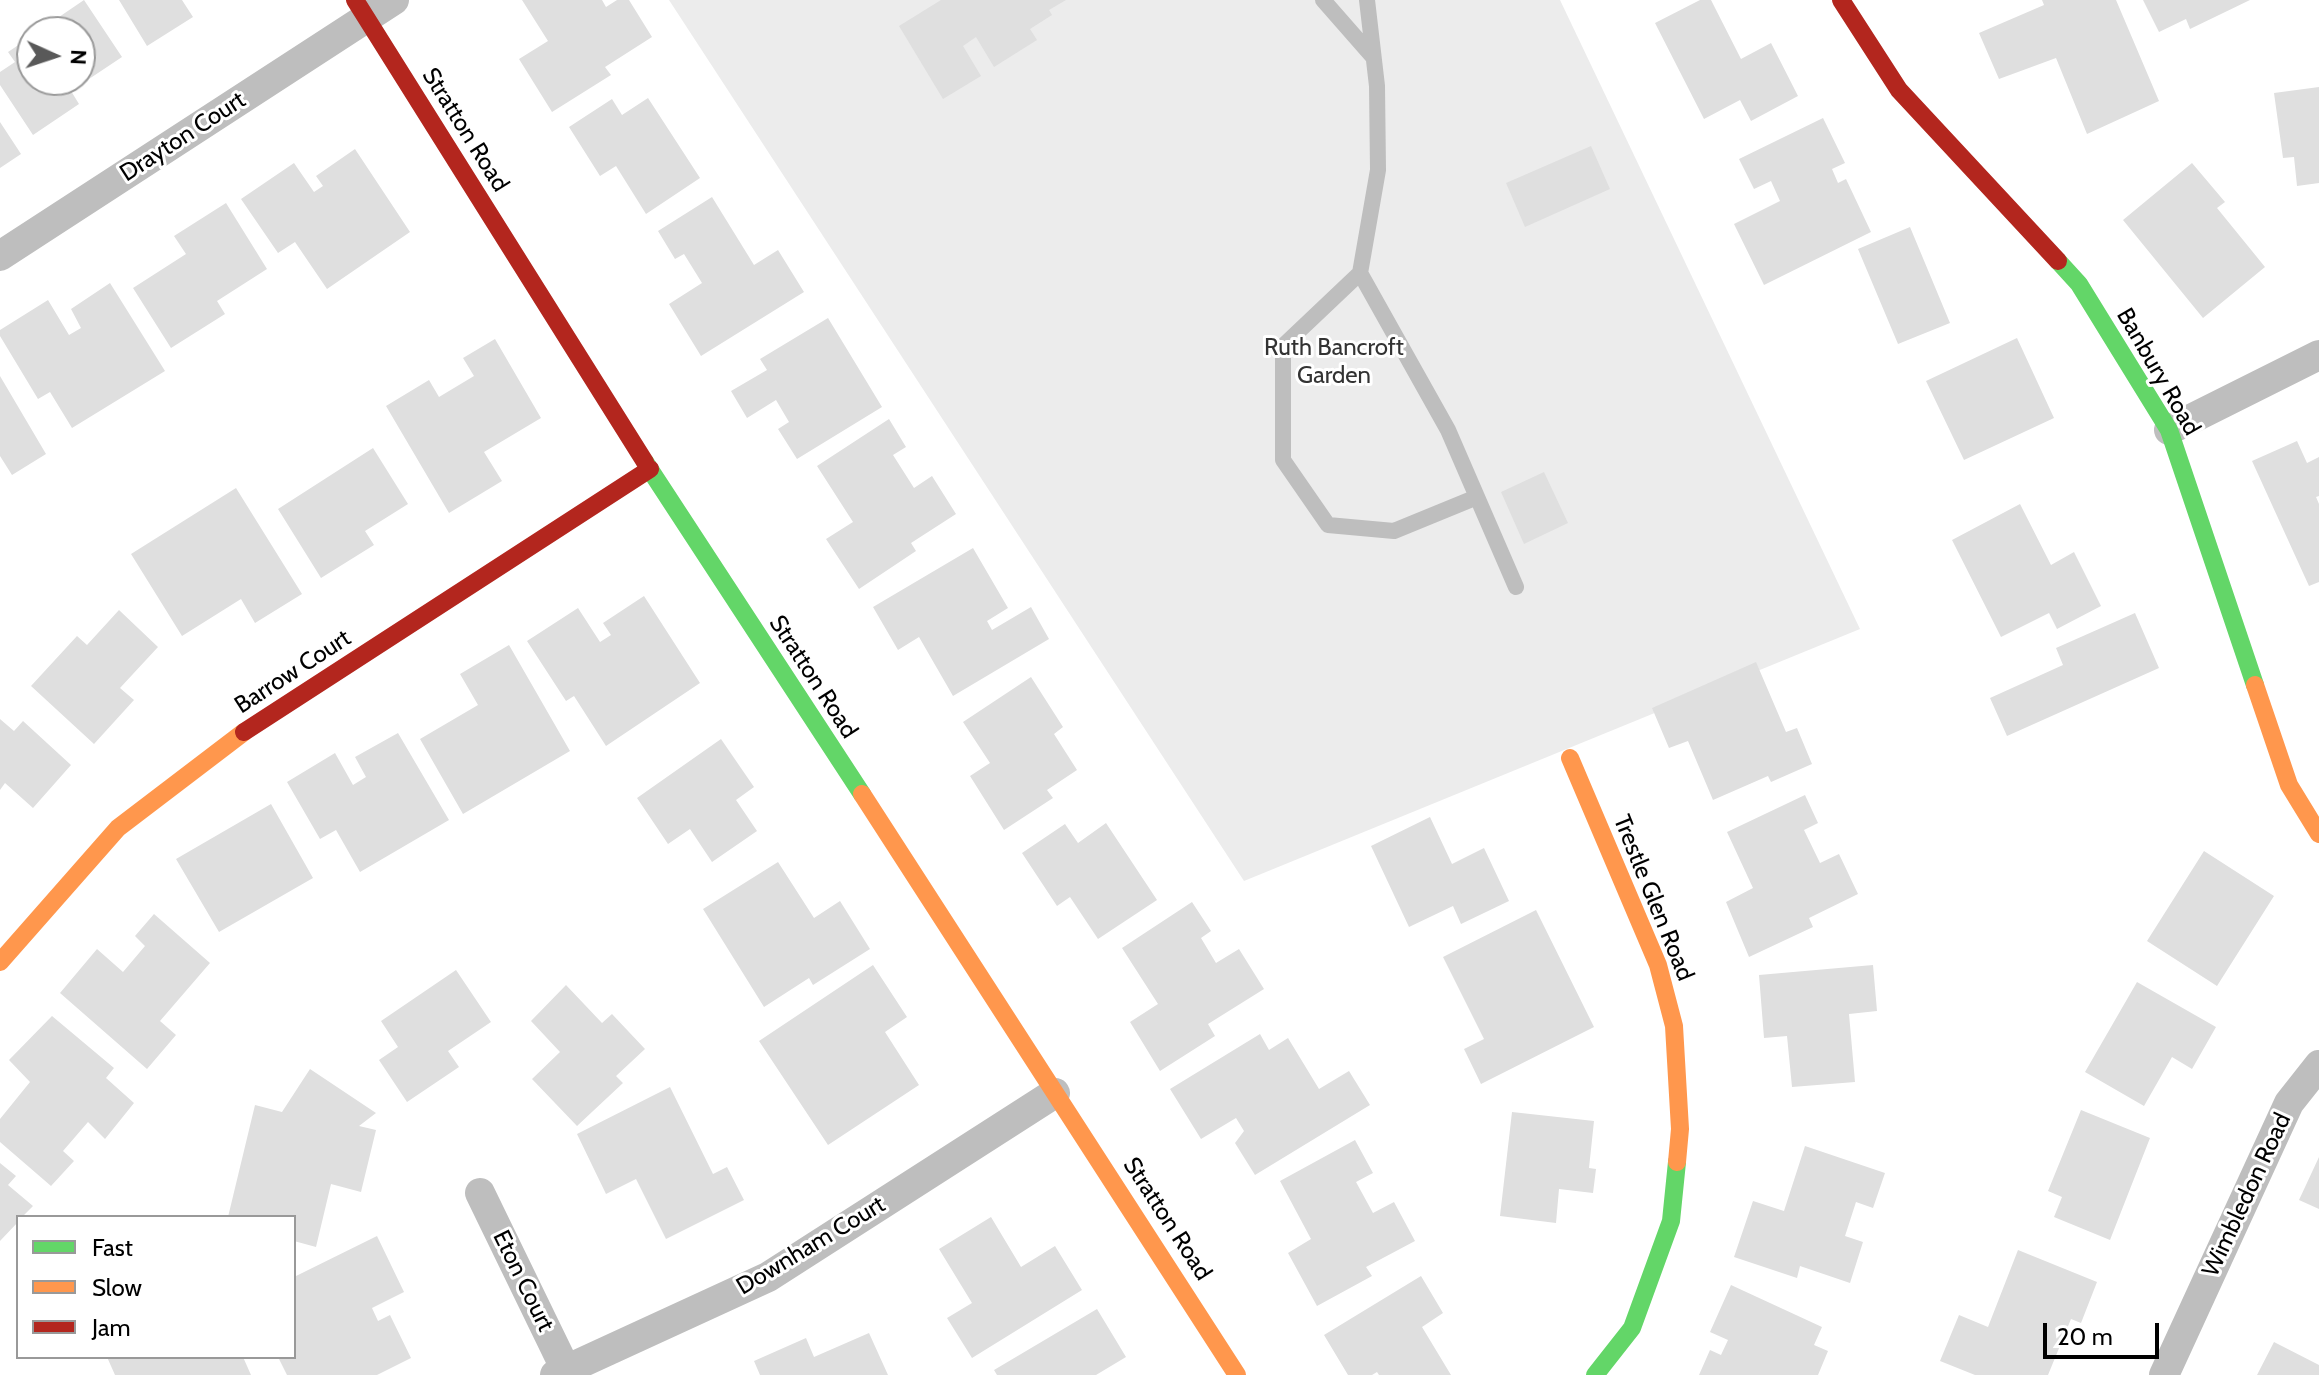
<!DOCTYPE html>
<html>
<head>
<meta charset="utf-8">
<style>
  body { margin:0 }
  #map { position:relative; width:2319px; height:1375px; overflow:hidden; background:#fff; font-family:Cabin,sans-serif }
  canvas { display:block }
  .legend { position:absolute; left:16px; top:1215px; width:280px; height:144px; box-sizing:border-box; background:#fff; border:2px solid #999; margin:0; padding:10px 14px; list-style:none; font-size:24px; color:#000 }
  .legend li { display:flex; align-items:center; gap:16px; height:40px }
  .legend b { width:40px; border:2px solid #999 }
  .north { position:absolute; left:16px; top:16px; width:80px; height:80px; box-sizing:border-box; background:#fff; border:2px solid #999; border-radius:50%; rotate:93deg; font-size:22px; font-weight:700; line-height:32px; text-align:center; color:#000 }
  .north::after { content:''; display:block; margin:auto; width:28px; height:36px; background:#595959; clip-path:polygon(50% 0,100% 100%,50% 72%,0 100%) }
  .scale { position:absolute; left:2043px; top:1323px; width:116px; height:36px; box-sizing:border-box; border:4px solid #000; border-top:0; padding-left:10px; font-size:24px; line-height:28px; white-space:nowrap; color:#000; -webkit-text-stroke:6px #fff; paint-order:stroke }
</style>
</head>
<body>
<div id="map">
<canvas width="2319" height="1375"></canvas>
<ul class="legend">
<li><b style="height:10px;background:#63d668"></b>Fast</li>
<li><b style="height:10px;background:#ff974d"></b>Slow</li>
<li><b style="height:10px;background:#b3261e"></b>Jam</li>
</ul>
<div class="north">N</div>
<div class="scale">20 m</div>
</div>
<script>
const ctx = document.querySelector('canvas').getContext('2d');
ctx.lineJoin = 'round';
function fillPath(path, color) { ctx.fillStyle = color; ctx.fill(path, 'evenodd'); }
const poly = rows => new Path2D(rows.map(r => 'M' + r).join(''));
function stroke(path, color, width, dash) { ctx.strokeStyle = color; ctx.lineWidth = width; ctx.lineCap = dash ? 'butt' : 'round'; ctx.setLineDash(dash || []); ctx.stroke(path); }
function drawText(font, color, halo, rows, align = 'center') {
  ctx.font = font + ' Cabin,sans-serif'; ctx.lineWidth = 6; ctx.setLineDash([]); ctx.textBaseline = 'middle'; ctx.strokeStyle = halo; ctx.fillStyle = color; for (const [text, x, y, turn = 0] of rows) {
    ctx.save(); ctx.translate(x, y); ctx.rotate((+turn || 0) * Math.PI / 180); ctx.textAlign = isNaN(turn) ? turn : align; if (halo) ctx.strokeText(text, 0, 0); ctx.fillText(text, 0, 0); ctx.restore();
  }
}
fillPath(poly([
  [669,0,1560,0,1860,629,1244,881]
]), '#ececec');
fillPath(poly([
  [84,0,122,57,71,91,79,104,33,135,0,85,0,72,15,62,8,52,32,36,32,80,80,80,80,32,37,32],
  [119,0,182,0,193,17,147,46],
  [522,0,602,0,606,7,617,0,629,0,652,37,605,67,611,75,552,112,519,59,548,41],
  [941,0,1066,0,1049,10,1052,15,1030,29,1037,40,994,67,976,37,963,46,981,76,943,99,899,26],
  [1700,0,1711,0,1741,59,1771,43,1798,96,1751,121,1740,100,1704,119,1655,23],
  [2042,0,2116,0,2159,101,2087,134,2056,58,1999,79,1979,33,2044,5],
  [2143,0,2250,0,2190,29,2186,19,2159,32],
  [2319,87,2319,183,2297,186,2294,157,2283,158,2274,93],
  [648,98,700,178,646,214,616,166,600,176,569,127,612,99,622,115],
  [1823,118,1845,163,1832,169,1838,183,1846,179,1871,232,1764,285,1734,224,1780,201,1771,181,1754,189,1739,159],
  [0,122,21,154,0,168],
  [1591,146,1610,189,1525,227,1506,183],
  [355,149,410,232,327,289,295,242,278,253,241,199,294,163,314,192,323,186,316,176],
  [2192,163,2225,202,2217,208,2265,267,2203,318,2123,220],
  [712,197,754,265,778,250,804,292,701,356,669,304,702,283,684,254,675,259,658,231],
  [226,203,267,269,217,301,225,314,171,348,133,288,186,254,174,236],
  [1910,227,1950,323,1898,344,1858,249],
  [110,283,165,371,72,428,50,392,38,399,0,336,0,330,48,300,69,335,81,328,71,309],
  [828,318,882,407,797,459,778,429,789,422,776,400,747,418,731,391,767,370,760,359],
  [2017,338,2054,418,1964,460,1926,381],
  [495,339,541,418,484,452,502,481,449,513,386,406,429,380,439,397,474,376,463,358],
  [0,376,46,454,12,475,0,456],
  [889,419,906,447,893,455,914,488,932,476,956,514,911,543,916,551,859,589,826,539,853,522,817,466],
  [2297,441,2307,463,2319,457,2319,496,2316,497,2319,504,2319,582,2309,586,2252,461],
  [373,448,408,504,365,531,374,545,321,578,278,509],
  [1544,472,1568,523,1524,544,1501,492],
  [236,488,302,594,255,623,241,599,182,636,131,554],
  [2020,504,2051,565,2074,552,2101,606,2057,629,2049,613,2001,637,1952,540],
  [973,548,1008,608,987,621,992,630,1031,607,1049,639,953,696,919,637,898,650,873,607],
  [644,596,700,683,606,746,574,696,566,701,527,641,578,608,600,642,611,635,603,623],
  [119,610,158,647,120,688,134,700,94,744,31,686,77,636,87,645],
  [2135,613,2159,668,2007,736,1990,698,2063,665,2056,648],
  [509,645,570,751,463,814,420,739,478,705,460,674],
  [1756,662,1786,732,1797,728,1812,764,1771,782,1768,776,1713,800,1688,741,1669,748,1652,708],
  [1031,677,1063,727,1054,734,1077,770,1047,790,1053,798,1004,830,970,776,990,763,963,722],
  [0,719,14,731,23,721,71,765,33,808,5,783,0,790],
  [398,733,449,820,360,872,336,830,320,839,287,782,335,753,353,785,366,777,355,757],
  [721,739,754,787,736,800,757,831,712,862,690,829,668,844,637,798],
  [1805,795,1818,823,1804,830,1820,863,1839,854,1858,894,1809,918,1813,927,1749,957,1726,902,1753,888,1727,832],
  [271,804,313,878,219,932,176,859],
  [1430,817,1452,864,1484,848,1509,901,1461,924,1453,906,1409,927,1371,846],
  [1106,823,1157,900,1098,939,1070,897,1057,906,1022,853,1065,824,1078,843],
  [2204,851,2274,896,2217,986,2147,941],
  [778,862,814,918,840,901,870,949,813,985,809,978,764,1007,703,909],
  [1192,902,1211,931,1201,938,1216,963,1239,949,1264,989,1208,1024,1215,1036,1160,1071,1130,1022,1158,1004,1122,948],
  [1536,910,1594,1027,1481,1084,1464,1049,1484,1039,1443,957],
  [154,914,210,963,160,1021,176,1035,147,1069,60,993,97,949,123,972,145,946,135,936],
  [873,965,907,1017,885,1032,919,1085,828,1145,759,1041],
  [1873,965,1877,1011,1849,1014,1855,1082,1792,1087,1787,1036,1764,1038,1759,975],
  [456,970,491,1022,448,1051,459,1067,407,1102,379,1060,398,1047,381,1021],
  [2137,982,2216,1027,2192,1069,2172,1057,2144,1106,2085,1072],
  [566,985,602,1023,612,1014,645,1049,616,1076,623,1083,577,1126,532,1079,560,1052,531,1021],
  [52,1016,114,1068,106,1078,134,1103,105,1139,88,1122,63,1151,74,1161,51,1186,0,1142,0,1119,30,1082,9,1060],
  [1260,1034,1269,1050,1288,1038,1319,1089,1349,1071,1370,1105,1255,1175,1235,1143,1244,1131,1236,1118,1201,1139,1170,1089],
  [310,1069,376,1113,359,1126,376,1130,361,1192,331,1184,316,1247,294,1241,294,1217,228,1217,255,1105,282,1112],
  [670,1087,713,1174,727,1167,744,1200,666,1239,636,1179,606,1194,577,1134],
  [2081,1110,2150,1138,2110,1240,2054,1217,2062,1197,2048,1191],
  [1512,1112,1594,1121,1589,1168,1596,1169,1593,1193,1559,1189,1556,1223,1500,1216],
  [1355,1140,1373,1173,1356,1182,1373,1213,1394,1202,1415,1241,1366,1267,1372,1276,1317,1306,1288,1253,1311,1239,1280,1181],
  [1805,1146,1885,1173,1873,1208,1856,1202,1845,1236,1863,1242,1850,1283,1800,1266,1797,1278,1734,1257,1753,1201,1784,1211],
  [2319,1157,2319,1209,2299,1200],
  [0,1163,16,1176,8,1185,33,1206,22,1217,18,1217,18,1222,0,1241],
  [991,1217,1021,1267,1055,1246,1082,1290,972,1358,947,1318,972,1303,939,1249],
  [377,1236,404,1292,372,1308,378,1321,390,1315,411,1358,377,1375,287,1375,278,1357,294,1357,294,1277],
  [2018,1250,2097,1282,2081,1323,2071,1319,2048,1375,1975,1375,1940,1361,1959,1315,1988,1327],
  [1421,1276,1443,1313,1422,1327,1451,1375,1379,1375,1377,1372,1372,1375,1348,1375,1324,1335],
  [1731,1285,1822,1327,1814,1345,1828,1351,1818,1375,1699,1375,1710,1350,1721,1355,1728,1340,1710,1332],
  [1097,1309,1126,1357,1096,1375,997,1375,994,1370],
  [869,1333,888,1375,760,1375,754,1361,806,1338,814,1357],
  [2274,1342,2319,1365,2319,1375,2257,1375],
  [107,1357,243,1357,251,1375,115,1375]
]), '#dfdfdf');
stroke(poly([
  [1323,0,1373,57],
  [1367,0,1377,86,1378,170,1360,273,1448,430,1516,587],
  [1360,273,1283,346,1283,460,1328,525,1394,531,1477,497]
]), '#bebebe', 16);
stroke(poly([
  [0,256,394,0],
  [2169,430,2319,355],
  [480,1193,566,1370],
  [555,1375,768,1277,1055,1093],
  [2164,1375,2289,1103,2319,1065]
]), '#bebebe', 30);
stroke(poly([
  [2058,261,2079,284,2169,430,2255,685],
  [645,462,862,794],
  [1595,1375,1632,1328,1671,1221,1677,1162]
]), '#63d668', 18);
stroke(poly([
  [2255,685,2289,785,2319,834],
  [1570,758,1658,965,1674,1026,1680,1129,1677,1162],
  [862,794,1237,1375],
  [0,962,118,828,244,732]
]), '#ff974d', 18);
stroke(poly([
  [355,0,645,462],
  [1841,0,1899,90,2058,261],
  [244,732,650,469]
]), '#b3261e', 18);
drawText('24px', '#000', '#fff', [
  ["Stratton Road",465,130,58],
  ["Drayton Court",183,137,-33],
  ["Banbury Road",2158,372,60],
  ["Barrow Court",293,672,-33],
  ["Stratton Road",813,677,57],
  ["Trestle Glen Road",1653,898,68],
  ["Wimbledon Road",2247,1195,-65],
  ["Stratton Road",1167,1219,57],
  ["Downham Court",811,1246,-31],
  ["Eton Court",523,1281,64]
]);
drawText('24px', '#333', '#fff', [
  ["Ruth Bancroft",1334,348],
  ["Garden",1334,376]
]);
</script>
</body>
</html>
